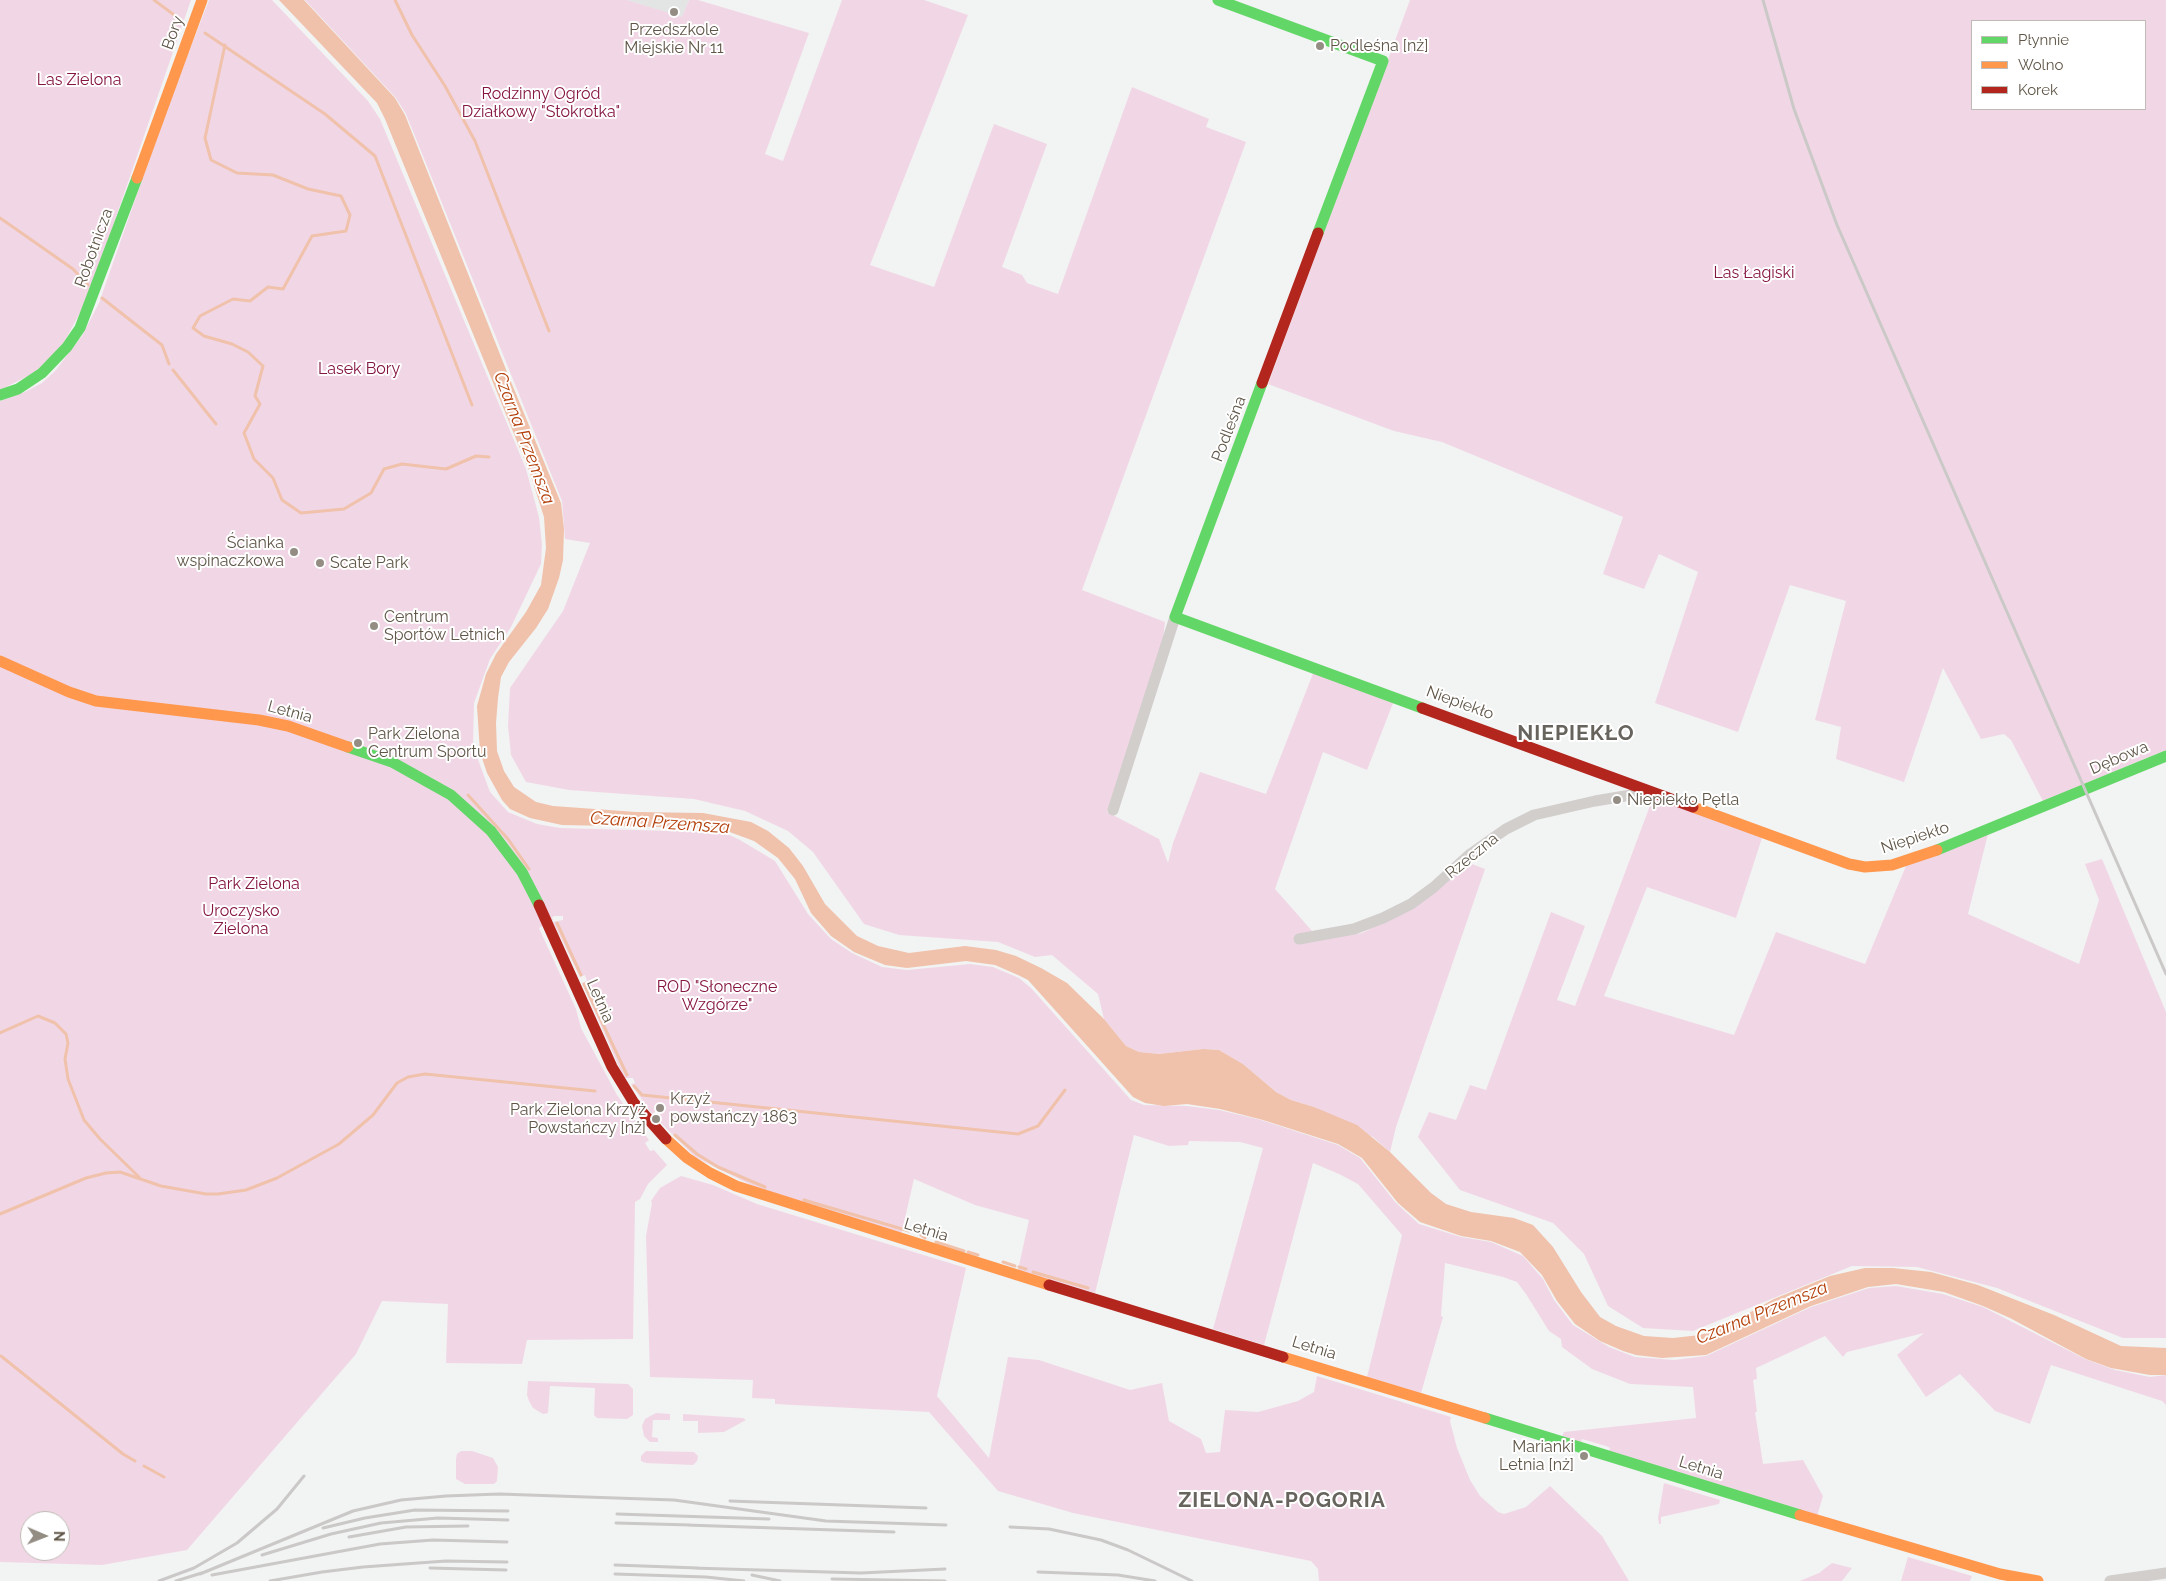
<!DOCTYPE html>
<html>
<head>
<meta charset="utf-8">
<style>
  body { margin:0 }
  #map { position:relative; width:2166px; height:1581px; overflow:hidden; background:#f2f3f3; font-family:Raleway,sans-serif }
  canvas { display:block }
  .legend { position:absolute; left:1971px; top:20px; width:175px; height:90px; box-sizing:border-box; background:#fff; border:1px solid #bfbbb6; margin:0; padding:6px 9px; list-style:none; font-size:15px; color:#605648 }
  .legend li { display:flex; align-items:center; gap:10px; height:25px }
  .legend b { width:25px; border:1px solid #bfbbb6 }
  .north { position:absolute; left:20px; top:1511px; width:50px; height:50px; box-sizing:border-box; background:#fff; border:1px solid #bfbbb6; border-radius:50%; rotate:91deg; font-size:14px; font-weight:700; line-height:20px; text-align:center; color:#605648 }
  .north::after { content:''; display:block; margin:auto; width:18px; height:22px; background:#938d84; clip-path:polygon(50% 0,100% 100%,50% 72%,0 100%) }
</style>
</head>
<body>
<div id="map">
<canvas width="2166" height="1581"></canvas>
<ul class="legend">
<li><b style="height:6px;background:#63d668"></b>Płynnie</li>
<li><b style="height:6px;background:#ff974d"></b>Wolno</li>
<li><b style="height:6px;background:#b3261e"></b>Korek</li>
</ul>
<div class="north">N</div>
</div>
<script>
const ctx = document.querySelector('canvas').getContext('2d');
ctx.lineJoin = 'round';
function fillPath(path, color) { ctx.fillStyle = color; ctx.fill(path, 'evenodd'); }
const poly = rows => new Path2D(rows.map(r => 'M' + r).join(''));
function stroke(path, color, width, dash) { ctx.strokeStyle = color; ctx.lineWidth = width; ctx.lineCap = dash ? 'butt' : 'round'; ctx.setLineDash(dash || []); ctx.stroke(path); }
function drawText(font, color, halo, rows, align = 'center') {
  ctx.font = font + ' Raleway,sans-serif'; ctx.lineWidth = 4; ctx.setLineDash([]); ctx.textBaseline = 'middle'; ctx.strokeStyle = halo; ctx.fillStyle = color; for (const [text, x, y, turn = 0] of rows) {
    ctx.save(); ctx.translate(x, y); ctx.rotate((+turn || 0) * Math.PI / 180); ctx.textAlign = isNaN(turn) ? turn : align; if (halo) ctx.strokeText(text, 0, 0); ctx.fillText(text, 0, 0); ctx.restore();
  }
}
fillPath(poly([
  [627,0,689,0,682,18]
]), '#e3e4e4');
fillPath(poly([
  [0,0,191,0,88,298,62,346,34,373,0,390],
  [209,0,272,0,368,101,380,119,526,469,539,517,542,545,541,564,511,627,490,659,474,703,473,746,490,792,508,812,537,824,560,828,708,832,725,833,740,840,775,861,808,914,831,939,852,953,882,967,907,970,970,964,993,967,1019,978,1031,988,1131,1100,1144,1105,1187,1106,1219,1110,1261,1120,1338,1145,1360,1158,1396,1203,1419,1224,1461,1237,1491,1242,1523,1256,1543,1279,1554,1300,1573,1325,1609,1347,1635,1357,1674,1360,1706,1356,1811,1307,1869,1288,1896,1286,1943,1294,1983,1307,2085,1359,2115,1370,2150,1377,2166,1375,2166,1405,2162,1401,2051,1365,2030,1424,1995,1411,1960,1374,1926,1397,1897,1355,1924,1333,1847,1352,1843,1357,1825,1336,1756,1368,1757,1379,1753,1380,1757,1412,1755,1412,1763,1464,1803,1460,1823,1496,1817,1516,1609,1451,1610,1448,1606,1446,1582,1439,1581,1443,1562,1437,1564,1432,1696,1418,1693,1387,1630,1384,1592,1369,1562,1347,1561,1339,1549,1331,1526,1294,1517,1282,1503,1277,1445,1263,1441,1316,1443,1317,1421,1393,1367,1377,1402,1235,1358,1184,1339,1174,1313,1163,1264,1345,1213,1329,1263,1148,1240,1142,1189,1141,1188,1145,1169,1146,1134,1135,1095,1293,1018,1270,1029,1220,975,1205,914,1179,901,1235,765,1192,695,1157,654,1116,662,1108,660,1107,652,1114,631,1084,635,1083,633,1078,624,1078,582,983,587,981,585,975,580,977,553,922,563,920,563,916,555,916,552,917,553,920,539,928,576,1009,581,1028,617,1095,649,1140,645,1143,650,1151,654,1150,667,1165,648,1184,640,1199,635,1202,633,1339,527,1340,522,1364,446,1363,448,1304,382,1301,356,1354,187,1550,102,1565,0,1562,0,401,25,392,42,383,55,371,82,336,99,303,166,111],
  [30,1521,60,1521,60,1551,30,1551],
  [305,0,627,0,682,17,689,0,698,0,809,33,765,154,783,161,842,0,924,0,968,15,870,265,934,287,994,124,1047,144,1002,267,1022,275,1027,283,1058,294,1132,87,1209,119,1206,127,1246,142,1082,590,1165,622,1162,647,1107,812,1159,839,1168,863,1173,843,1200,772,1266,794,1314,671,1393,703,1367,770,1323,752,1275,889,1320,940,1362,933,1403,913,1469,863,1485,869,1396,1127,1390,1152,1373,1137,1314,1107,1291,1100,1276,1092,1243,1064,1219,1050,1203,1049,1159,1054,1139,1052,1126,1046,1104,1019,1098,994,1052,955,1035,957,998,942,899,935,864,924,813,852,788,831,745,811,694,799,569,790,526,782,511,755,508,726,510,688,563,611,590,543,565,539,562,501,406,114,396,98],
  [1410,0,2166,0,2166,750,2043,801,2011,740,2004,734,1981,739,1943,668,1904,782,1836,759,1841,727,1815,720,1846,601,1790,585,1738,732,1655,703,1698,572,1659,554,1644,589,1603,574,1623,517,1442,442,1394,431,1268,384],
  [1972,21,2145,21,2145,109,1972,109],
  [1654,795,1762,838,1736,918,1647,887,1604,996,1734,1035,1776,932,1865,964,1906,866,1988,834,1968,914,2079,964,2099,900,2085,864,2102,859,2166,1012,2166,1338,2123,1338,1997,1288,1917,1267,1852,1266,1693,1331,1643,1328,1608,1306,1584,1254,1553,1223,1460,1190,1418,1137,1429,1112,1456,1120,1470,1085,1486,1090,1551,912,1585,926,1557,1000,1575,1006],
  [681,1176,713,1185,757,1204,966,1268,937,1396,989,1458,1008,1357,1039,1360,1130,1390,1162,1383,1169,1421,1201,1439,1206,1453,1220,1452,1225,1410,1258,1412,1298,1401,1314,1392,1317,1376,1451,1417,1450,1421,1457,1448,1470,1480,1480,1496,1498,1512,1504,1514,1526,1507,1550,1486,1602,1536,1629,1581,1319,1581,1318,1569,1311,1561,1073,1513,998,1491,929,1412,775,1404,775,1399,752,1398,753,1380,650,1377,646,1236,652,1203,651,1201,660,1188],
  [528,1381,628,1384,633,1389,633,1415,627,1419,597,1418,594,1415,595,1388,550,1386,548,1413,543,1414,533,1408,529,1401,527,1395],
  [656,1413,670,1414,670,1420,653,1420,652,1437,658,1438,658,1442,650,1442,644,1436,642,1426,645,1419],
  [683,1414,743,1418,746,1420,724,1432,698,1433,698,1421,683,1421],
  [461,1451,472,1451,493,1458,498,1467,497,1481,494,1484,465,1484,456,1479,456,1459,457,1454],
  [646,1451,694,1452,698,1456,697,1461,693,1465,646,1463,641,1461,641,1456],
  [1664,1483,1720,1500,1719,1504,1661,1517,1661,1524,1659,1524,1658,1518],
  [1908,1557,1972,1576,1970,1581,1901,1581],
  [1832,1563,1852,1568,1842,1581,1800,1581,1819,1573]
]), '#f1d7e5');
fillPath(poly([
  [279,0,304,0,395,98,405,115,507,372,561,503,564,529,563,560,559,578,548,609,536,628,509,662,501,677,498,698,496,723,497,751,504,771,514,787,536,802,553,806,636,812,703,813,751,822,768,831,789,848,803,866,825,904,857,936,878,946,909,953,965,946,996,950,1016,956,1041,968,1067,983,1104,1019,1126,1046,1139,1052,1159,1054,1203,1049,1219,1050,1243,1064,1276,1092,1291,1100,1314,1107,1357,1125,1390,1152,1431,1193,1446,1204,1471,1212,1514,1218,1533,1225,1553,1247,1581,1292,1600,1317,1616,1326,1644,1336,1673,1338,1700,1335,1722,1328,1774,1299,1830,1276,1865,1268,1893,1268,1931,1272,1978,1285,2054,1315,2121,1346,2166,1348,2166,1375,2150,1375,2111,1368,2086,1359,2010,1318,1983,1306,1944,1292,1896,1284,1868,1287,1811,1306,1706,1355,1662,1358,1636,1355,1623,1351,1600,1341,1575,1324,1557,1301,1542,1275,1520,1252,1491,1241,1461,1236,1420,1222,1398,1203,1362,1158,1338,1144,1263,1120,1220,1109,1187,1104,1164,1106,1145,1103,1133,1097,1037,990,1028,980,1018,975,995,965,966,961,907,968,885,965,854,952,831,936,811,913,795,879,778,858,754,841,727,831,711,828,562,825,530,818,510,809,502,800,487,773,480,752,477,706,486,674,496,654,526,612,541,585,546,548,544,517,530,473,385,119,377,103]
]), '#f0c1ab');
stroke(poly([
  [154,0,181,20],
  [395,0,412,35,445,86,475,141,549,331],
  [205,33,325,114,375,156,472,405],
  [225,45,205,138,211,160,237,173,273,175,308,189,341,196,350,215,346,231,312,236,283,289,268,287,250,301,233,299,200,316,193,328,204,336,232,344,248,352,263,366,255,396,260,404,244,433,254,459,273,478,282,500,301,513,344,509,371,493,384,469,402,464,446,469,476,456,489,457],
  [0,218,73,269,88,285],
  [102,298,162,345,169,364],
  [173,370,216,424],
  [468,795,508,839,529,869],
  [557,923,581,975],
  [584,984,627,1075],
  [0,1033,38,1016,55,1023,66,1034,68,1043,65,1059,68,1079,84,1120,100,1139,139,1177],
  [634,1086,642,1095,1018,1134,1038,1126,1065,1090],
  [675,1135,697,1154,718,1167,765,1187],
  [804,1200,909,1231],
  [0,1214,86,1178,106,1173,120,1172,161,1186,206,1194,218,1194,246,1190,277,1178,339,1144,373,1115,397,1083,408,1077,425,1074,595,1091],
  [921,1235,925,1238],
  [936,1242,964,1251],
  [968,1252,978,1255],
  [1003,1262,1015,1266],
  [1019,1267,1026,1269],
  [1033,1272,1088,1288],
  [1,1356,123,1454,135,1461],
  [144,1466,164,1477]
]), '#f0c1ab', 3);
stroke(poly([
  [1113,810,1175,617],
  [1299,939,1354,929,1383,918,1411,904,1434,887,1469,855,1506,829,1534,815,1595,801,1649,792],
  [2110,1581,2166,1573]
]), '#d1cecc', 11);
stroke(poly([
  [1218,0,1383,61,1318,233],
  [1262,383,1175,617,1422,708],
  [0,395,18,389,42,373,67,347,80,328,137,178],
  [348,747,392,762,451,795,491,831,522,872,539,905],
  [1937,850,2166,756],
  [1485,1418,1800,1515]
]), '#63d668', 11);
stroke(poly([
  [137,178,202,0],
  [0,661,69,692,96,701,259,720,288,726,348,747],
  [1693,807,1849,864,1865,867,1892,865,1937,850],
  [666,1139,687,1158,710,1173,736,1186,1049,1285],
  [1283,1357,1485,1418],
  [1800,1515,2000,1574,2038,1581]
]), '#ff974d', 11);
stroke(poly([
  [1262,383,1318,233],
  [1422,708,1693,807],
  [539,905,612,1067,634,1103,666,1139],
  [1049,1285,1283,1357]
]), '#b3261e', 11);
stroke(poly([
  [1763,0,1794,109,1837,225,2166,974],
  [730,1501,926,1508],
  [617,1514,769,1519],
  [616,1523,691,1525],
  [686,1525,894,1532],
  [1010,1527,1049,1529,1101,1540,1128,1550,1192,1581],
  [323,1528,365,1518,415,1510,508,1511],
  [349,1537,406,1527,468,1526],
  [262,1555,331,1534,381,1523,438,1518,508,1520],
  [615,1565,698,1568],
  [430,1568,506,1570],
  [692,1568,861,1573,945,1569],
  [1038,1572,1118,1575,1155,1581],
  [200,1574,353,1511,401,1500,446,1496,499,1494,674,1500,826,1521,946,1525],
  [615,1574,706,1577,744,1581],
  [212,1575,380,1544,433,1540,507,1542],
  [752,1575,780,1581],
  [832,1579,945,1581],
  [159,1581,194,1568,237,1543,277,1509,304,1476],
  [176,1581,205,1572],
  [270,1581,322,1572,363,1567,446,1561,507,1562]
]), '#cbc9c7', 3);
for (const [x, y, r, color] of [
  [674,12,5,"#938d84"],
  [1320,46,5,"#938d84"],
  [294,552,5,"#938d84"],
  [320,563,5,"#938d84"],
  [374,626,5,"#938d84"],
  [358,743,5,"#938d84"],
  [1617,800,5,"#938d84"],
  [660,1108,5,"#938d84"],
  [656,1119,5,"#938d84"],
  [1584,1456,5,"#938d84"]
]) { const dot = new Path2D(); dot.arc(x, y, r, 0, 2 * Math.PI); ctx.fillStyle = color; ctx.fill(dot); stroke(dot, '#fff', 2); }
drawText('16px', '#605648', '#fff', [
  ["Przedszkole",674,30,"center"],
  ["Miejskie Nr 11",674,48,"center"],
  ["Podleśna [nż]",1330,46],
  ["Ścianka",284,543,"right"],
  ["wspinaczkowa",284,561,"right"],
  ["Scate Park",330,563],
  ["Centrum",384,617],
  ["Sportów Letnich",384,635],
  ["Park Zielona",368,734],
  ["Centrum Sportu",368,752],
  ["Niepiekło Pętla",1627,800],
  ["Krzyż",670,1099],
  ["powstańczy 1863",670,1117],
  ["Park Zielona Krzyż",646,1110,"right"],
  ["Powstańczy [nż]",646,1128,"right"],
  ["Marianki",1574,1447,"right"],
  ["Letnia [nż]",1574,1465,"right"]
], 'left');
drawText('16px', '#605648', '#fff', [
  ["Bory",173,33,-70],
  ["Robotnicza",94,248,-70],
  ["Podleśna",1229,429,-69],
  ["Niepiekło",1460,703,20],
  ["Letnia",290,712,15],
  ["Dębowa",2119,758,-23],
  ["Niepiekło",1915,838,-18],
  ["Rzeczna",1472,856,-39],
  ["Letnia",600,1001,66],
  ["Letnia",926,1230,17],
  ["Letnia",1314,1348,17],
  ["Letnia",1701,1468,17]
]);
drawText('16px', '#851541', '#fff', [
  ["Las Zielona",79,80],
  ["Rodzinny Ogród",541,94],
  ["Działkowy \"Stokrotka\"",541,112],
  ["Las Łagiski",1754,273],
  ["Lasek Bory",359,369],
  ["Park Zielona",254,884],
  ["Uroczysko",241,911],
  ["Zielona",241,929],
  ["ROD \"Słoneczne",717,987],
  ["Wzgórze\"",717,1005]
]);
drawText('italic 18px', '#b33e08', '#fff', [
  ["Czarna Przemsza",524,438,69],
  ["Czarna Przemsza",660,823,4],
  ["Czarna Przemsza",1762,1313,-22]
]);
ctx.letterSpacing = '1px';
drawText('bold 21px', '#67635d', '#fff', [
  ["NIEPIEKŁO",1576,734],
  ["ZIELONA-POGORIA",1282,1501]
]);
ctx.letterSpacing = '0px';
</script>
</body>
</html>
